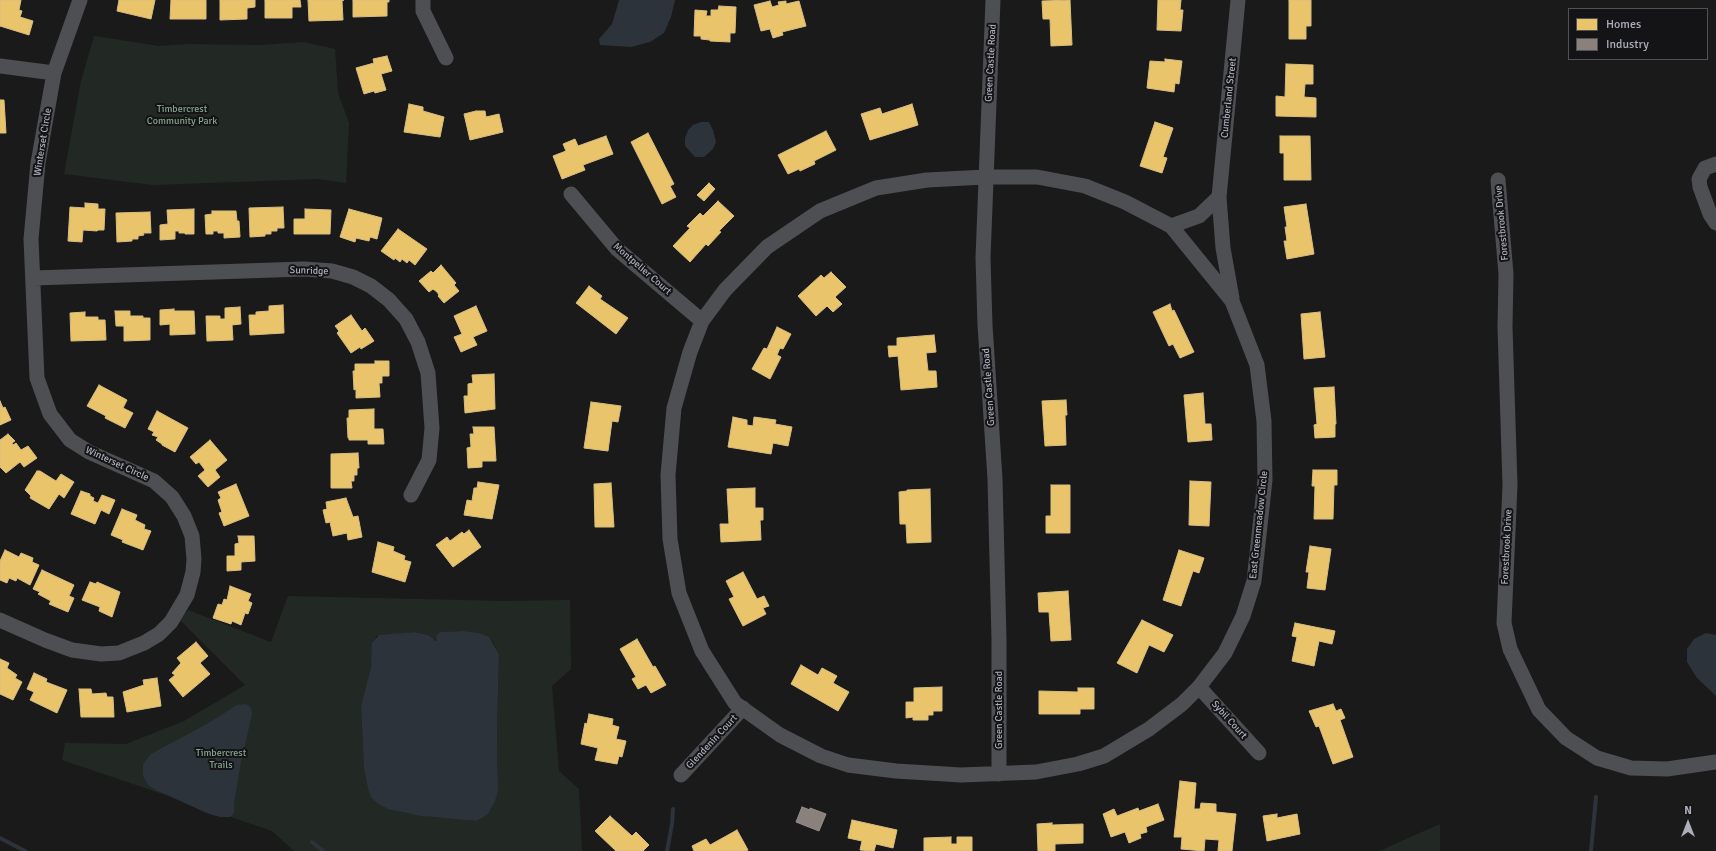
<!DOCTYPE html>
<html>
<head>
<meta charset="utf-8">
<style>
  body { margin:0 }
  #map { position:relative; width:1716px; height:851px; overflow:hidden; background:#1a1a1a; font-family:Signika,sans-serif }
  canvas { display:block }
  .legend { position:absolute; left:1568px; top:8px; width:140px; height:52px; box-sizing:border-box; background:#141416; border:1px solid #515258; margin:0; padding:5px 7px; list-style:none; font-size:12px; color:#acaeba }
  .legend li { display:flex; align-items:center; gap:8px; height:20px }
  .legend b { width:20px; border:1px solid #515258 }
  .north { position:absolute; left:1668px; top:803px; width:40px; height:40px; -webkit-text-stroke:3px #141416; paint-order:stroke; rotate:0deg; font-size:11px; font-weight:700; line-height:16px; text-align:center; color:#acaeba }
  .north::after { content:''; display:block; margin:auto; width:14px; height:18px; background:#acaeba; clip-path:polygon(50% 0,100% 100%,50% 72%,0 100%) }
</style>
</head>
<body>
<div id="map">
<canvas width="1716" height="851"></canvas>
<ul class="legend">
<li><b style="height:11px;background:#e9c46a"></b>Homes</li>
<li><b style="height:11px;background:#8a817c"></b>Industry</li>
</ul>
<div class="north">N</div>
</div>
<script>
const ctx = document.querySelector('canvas').getContext('2d');
ctx.lineJoin = 'round';
function fillPath(path, color) { ctx.fillStyle = color; ctx.fill(path, 'evenodd'); }
const poly = rows => new Path2D(rows.map(r => 'M' + r).join(''));
function stroke(path, color, width, dash) { ctx.strokeStyle = color; ctx.lineWidth = width; ctx.lineCap = dash ? 'butt' : 'round'; ctx.setLineDash(dash || []); ctx.stroke(path); }
function drawText(font, color, halo, rows, align = 'center') {
  ctx.font = font + ' Signika,sans-serif'; ctx.lineWidth = 4; ctx.setLineDash([]); ctx.textBaseline = 'middle'; ctx.strokeStyle = halo; ctx.fillStyle = color; for (const [text, x, y, turn = 0] of rows) {
    ctx.save(); ctx.translate(x, y); ctx.rotate((+turn || 0) * Math.PI / 180); ctx.textAlign = isNaN(turn) ? turn : align; if (halo) ctx.strokeText(text, 0, 0); ctx.fillText(text, 0, 0); ctx.restore();
  }
}
fillPath(poly([
  [94,36,159,46,187,44,259,45,304,42,335,49,338,93,349,123,346,183,318,179,152,185,64,174,81,81],
  [288,596,505,601,570,600,571,669,552,686,559,771,579,789,582,851,294,851,272,831,62,760,65,743,126,744,184,721,245,685,180,620,188,610,271,642],
  [464,631,479,633,493,642,499,654,497,733,498,773,480,820,473,821,464,819,431,817,402,812,368,789,364,769,361,706,370,677,376,636,415,632,428,635,433,638,434,641,437,641,440,632],
  [1440,824,1440,851,1380,851,1397,843]
]), '#222924');
fillPath(poly([
  [619,0,675,0,671,17,664,33,650,42,631,47,600,45,599,39,612,24],
  [701,122,709,122,713,130,716,142,713,149,704,157,695,157,685,146,685,138,688,130,693,125],
  [464,631,479,633,489,637,499,654,497,733,498,791,495,801,488,814,477,821,421,816,388,809,377,803,371,797,368,789,364,769,361,706,371,668,372,643,379,635,415,632,428,635,433,638,434,641,437,641,436,636,440,632],
  [1706,633,1716,635,1716,696,1697,678,1687,662,1687,649,1694,639],
  [246,704,251,708,252,714,241,762,234,803,234,813,230,817,220,817,209,814,158,791,149,786,143,776,143,764,151,754,207,724,237,705]
]), '#2d333b');
const homes = poly([
  [0,0,21,0,19,10,22,11,20,17,33,21,29,35,0,26,0,0],
  [119,0,155,0,151,19,117,11,119,0],
  [171,0,206,0,206,19,170,19,171,0],
  [220,0,255,0,255,7,247,8,247,19,220,20,220,0],
  [265,0,300,0,301,7,292,7,292,18,265,18,265,0],
  [308,0,344,0,342,1,343,20,309,21,308,0],
  [353,0,389,0,389,2,387,2,387,16,353,17,353,0],
  [1070,0,1072,45,1051,46,1050,19,1043,19,1042,1,1070,0],
  [1158,0,1181,0,1180,10,1183,10,1181,31,1157,30,1158,0],
  [1289,0,1311,0,1311,26,1306,26,1306,39,1289,39,1289,0],
  [770,1,772,7,779,5,778,2,786,1,786,4,799,1,806,26,782,32,783,35,773,38,770,29,761,31,754,5,770,1],
  [719,6,736,7,735,33,730,33,730,42,710,41,710,40,701,39,701,36,694,36,695,10,707,11,706,16,711,16,711,10,718,10,719,6],
  [387,56,392,71,381,74,386,90,375,93,374,91,364,94,356,68,374,63,373,59,387,56],
  [1165,59,1182,61,1179,84,1175,83,1174,92,1147,88,1150,61,1165,62,1165,59],
  [1286,64,1313,65,1313,84,1305,84,1304,97,1316,98,1316,117,1276,116,1276,96,1285,97,1286,64],
  [0,100,4,100,6,133,0,133,0,100],
  [409,104,423,107,423,111,444,117,440,137,404,132,409,104],
  [912,104,918,125,870,140,861,114,880,108,882,114,912,104],
  [476,111,485,111,486,117,499,114,503,132,470,140,464,114,476,111],
  [1155,122,1173,128,1163,157,1167,158,1162,173,1140,166,1155,122],
  [826,131,836,150,814,161,815,164,800,171,799,169,788,174,778,155,826,131],
  [648,133,674,184,670,186,676,197,662,204,631,142,648,133],
  [606,136,613,154,583,165,585,170,562,179,553,156,566,151,563,144,575,139,578,146,606,136],
  [1280,136,1310,136,1311,180,1284,180,1284,153,1280,153,1280,136],
  [709,183,715,189,704,201,697,195,709,183],
  [718,201,734,216,719,231,721,232,708,246,706,244,690,262,673,246,690,228,687,226,700,213,703,216,718,201],
  [85,203,98,204,98,209,105,209,104,230,98,230,97,231,83,230,82,242,68,241,70,207,85,208,85,203],
  [1306,204,1314,254,1287,259,1284,241,1287,241,1285,227,1287,227,1284,207,1306,204],
  [283,207,284,228,277,228,277,231,271,231,271,234,265,234,265,236,250,237,249,208,283,207],
  [194,209,194,234,185,234,185,233,179,233,179,231,175,231,175,239,160,240,160,225,168,224,167,210,194,209],
  [305,209,331,210,330,234,294,234,294,219,305,219,305,209],
  [349,209,382,218,377,239,370,237,369,241,356,238,355,242,340,237,349,209],
  [212,211,236,211,237,221,239,221,240,237,224,238,224,233,218,233,218,231,213,231,213,234,206,234,205,215,212,214,212,211],
  [150,212,151,233,143,233,144,235,138,236,138,239,132,239,132,241,117,242,116,213,150,212],
  [398,229,427,249,415,265,409,260,407,263,402,259,400,262,395,258,394,260,381,251,398,229],
  [441,265,456,283,454,285,459,291,444,303,438,296,439,295,437,292,433,289,429,292,419,281,431,271,433,273,441,265],
  [831,272,846,287,835,297,842,304,833,312,827,306,816,316,798,296,821,275,824,278,831,272],
  [589,286,602,296,600,299,628,318,616,334,576,303,589,286],
  [1170,304,1172,311,1174,310,1194,352,1180,358,1173,344,1169,346,1153,312,1170,304],
  [283,305,284,333,250,335,249,315,256,315,256,312,269,311,269,306,283,305],
  [476,306,487,331,473,337,477,345,461,352,454,337,462,334,454,316,476,306],
  [240,307,241,324,232,325,233,340,207,341,206,316,220,316,220,319,225,319,225,308,240,307],
  [174,309,174,311,194,311,195,334,170,335,170,324,160,325,160,310,174,309],
  [115,311,130,311,130,316,143,316,143,318,150,318,150,340,124,341,124,326,116,326,115,311],
  [85,312,85,317,98,317,98,320,105,320,106,340,71,341,70,313,85,312],
  [1320,312,1325,357,1304,359,1301,314,1320,312],
  [351,315,362,331,365,328,374,341,361,349,360,347,351,353,337,333,339,331,335,326,351,315],
  [777,327,791,334,783,349,780,348,777,355,781,357,770,379,752,369,764,348,767,349,777,327],
  [934,335,936,352,926,353,928,371,936,371,937,387,901,390,898,356,889,357,888,346,897,346,897,338,934,335],
  [375,361,389,361,389,376,382,376,382,383,379,383,380,397,356,398,356,389,354,390,353,371,355,371,355,364,375,364,375,361],
  [494,374,495,409,465,413,464,396,468,396,468,384,473,383,472,375,494,374],
  [99,385,127,400,123,408,133,413,125,428,105,418,106,416,87,406,99,385],
  [1334,387,1336,424,1335,424,1335,437,1315,438,1314,425,1317,424,1314,388,1334,387],
  [1203,393,1205,424,1211,424,1212,440,1188,442,1184,395,1203,393],
  [1066,400,1067,415,1065,415,1066,445,1045,446,1042,401,1066,400],
  [0,401,3,408,5,407,11,420,0,425,0,401],
  [591,402,621,406,618,422,612,421,608,451,584,448,591,402],
  [374,409,374,429,383,429,384,444,368,444,368,440,349,440,349,438,348,438,347,418,349,418,349,410,374,409],
  [157,411,188,428,175,452,162,445,162,444,156,440,158,437,152,435,154,432,148,429,157,411],
  [733,417,747,420,747,425,753,426,754,417,776,420,775,424,792,427,788,446,773,443,771,454,728,447,733,417],
  [473,427,494,427,496,461,482,461,482,467,468,468,467,448,471,447,470,434,474,434,473,427],
  [8,434,15,441,12,443,13,445,16,443,21,450,28,446,37,458,24,467,20,462,6,473,0,467,0,440,8,434],
  [210,440,227,460,215,470,220,477,208,487,198,476,205,470,199,462,196,464,190,457,210,440],
  [358,453,359,468,357,468,357,475,354,475,354,481,351,481,352,488,331,488,331,454,358,453],
  [1313,470,1337,470,1337,485,1334,485,1333,519,1314,519,1315,486,1312,486,1313,470],
  [37,471,40,471,56,481,61,474,74,482,64,498,59,494,49,509,30,498,31,496,25,490,37,471],
  [1190,481,1211,482,1209,526,1189,525,1190,481],
  [478,482,499,485,492,519,464,515,467,500,472,501,474,488,477,488,478,482],
  [611,483,614,527,595,527,594,484,611,483],
  [236,484,249,516,224,526,219,513,222,512,218,500,221,498,218,492,236,484],
  [1051,485,1070,485,1070,533,1046,533,1046,516,1051,516,1051,485],
  [755,488,755,508,763,508,763,520,760,520,761,540,721,542,720,524,729,524,727,489,755,488],
  [930,489,931,542,907,543,906,524,900,524,899,492,907,491,907,490,930,489],
  [81,491,90,494,90,496,94,498,93,501,98,503,102,495,115,500,109,514,101,510,95,524,71,514,81,491],
  [346,498,353,517,358,516,362,537,348,540,347,533,333,536,330,522,326,523,323,510,327,509,326,502,346,498],
  [122,509,137,515,135,520,145,525,144,529,151,531,143,550,122,542,123,540,111,535,122,509],
  [469,530,481,547,453,567,436,545,447,537,450,541,462,532,464,534,469,530],
  [238,536,254,536,255,561,241,562,241,570,227,571,227,556,235,556,235,544,239,543,238,536],
  [378,542,394,547,393,551,405,556,404,560,411,562,405,582,372,572,378,542],
  [1310,546,1331,549,1325,590,1307,588,1309,572,1306,572,1310,546],
  [5,550,19,557,21,553,33,558,32,562,39,565,30,585,17,578,16,581,9,578,7,583,0,580,0,561,5,550],
  [1179,550,1204,558,1199,573,1193,571,1181,606,1163,600,1179,550],
  [42,570,74,585,69,596,74,598,68,612,49,604,51,601,38,594,40,592,33,589,42,570],
  [743,572,757,599,764,596,769,606,763,608,766,614,743,626,729,599,734,597,726,581,743,572],
  [90,582,96,584,97,582,120,592,112,617,99,611,100,607,82,600,90,582],
  [230,586,251,594,248,601,252,603,248,614,245,613,241,625,232,621,231,624,213,618,218,604,222,605,224,599,227,600,230,586],
  [1068,591,1071,640,1051,641,1049,612,1039,612,1038,593,1068,591],
  [1142,620,1173,635,1164,652,1149,645,1137,673,1117,663,1142,620],
  [1295,623,1335,631,1332,644,1319,641,1314,666,1292,661,1297,637,1292,636,1295,623],
  [637,639,653,667,655,666,666,685,651,693,646,685,638,689,632,679,636,677,620,649,637,639],
  [196,642,208,656,200,663,210,674,183,697,169,680,175,675,172,673,181,663,177,658,196,642],
  [0,659,9,663,7,668,17,675,15,678,22,682,13,700,0,694,0,659],
  [801,665,818,675,822,668,837,676,833,683,849,692,838,711,791,684,801,665],
  [34,673,47,679,46,682,67,690,57,713,30,700,34,692,27,689,34,673],
  [157,678,161,706,127,712,123,692,144,685,143,680,157,678],
  [942,687,942,711,933,711,933,715,928,715,928,720,913,720,913,717,906,718,906,702,914,702,914,688,942,687],
  [1078,688,1094,688,1094,709,1080,709,1080,714,1039,714,1039,691,1078,692,1078,688],
  [79,689,91,689,92,694,106,693,107,697,113,697,114,717,81,717,79,689],
  [1333,704,1336,711,1341,709,1345,718,1340,720,1353,757,1333,764,1319,726,1316,727,1309,711,1333,704],
  [589,714,613,719,612,725,619,727,616,739,626,741,622,757,619,756,617,764,595,760,598,748,581,744,585,723,587,724,589,714],
  [1180,781,1196,783,1194,809,1200,809,1201,803,1216,804,1216,812,1236,814,1232,851,1218,851,1219,840,1205,839,1204,851,1181,849,1182,837,1174,837,1180,781],
  [1158,804,1164,820,1146,827,1147,832,1140,834,1141,838,1129,843,1125,832,1111,837,1103,814,1114,809,1117,816,1138,808,1139,811,1158,804],
  [1277,814,1277,818,1297,814,1300,834,1267,841,1263,816,1277,814],
  [610,816,632,836,636,832,649,845,643,851,616,851,595,831,610,816],
  [852,820,897,830,893,848,876,844,874,851,860,850,862,841,848,838,852,820],
  [1052,823,1052,825,1083,824,1083,843,1055,844,1055,851,1038,851,1037,824,1052,823],
  [737,830,748,850,746,851,694,851,692,846,706,839,710,845,737,830],
  [951,837,951,844,957,844,957,837,972,837,972,851,924,851,924,838,951,837]
]);
fillPath(homes, '#e9c46a');
stroke(homes, '#d7bd82', 1);
const industry = poly([
  [802,807,810,810,810,808,826,814,819,831,796,822,802,807]
]);
fillPath(industry, '#8a817c');
stroke(industry, '#948e8f', 1);
stroke(poly([
  [0,838,25,851],
  [312,842,323,851],
  [667,851,672,824,673,809],
  [1591,851,1596,797]
]), '#2d333b', 4);
stroke(poly([
  [423,0,423,11,446,58],
  [993,0,983,258,985,325,995,479,999,640,999,774],
  [0,66,54,73],
  [1716,164,1705,168,1699,179,1700,187,1710,214,1716,223],
  [986,177,1037,177,1085,186,1125,202,1171,226,1232,301,1257,365,1264,421,1265,480,1254,581,1243,616,1225,653,1199,687,1182,704,1149,729,1104,756,1078,764,1036,772,961,775,896,771,848,765,821,756,780,735,735,703,702,651,679,593,670,539,668,475,674,408,690,352,702,321,725,290,767,247,820,211,876,188,927,180,986,177],
  [1498,180,1506,274,1505,327,1510,485,1504,623,1510,649,1539,710,1566,738,1597,758,1631,768,1667,769,1716,762],
  [571,194,617,249,702,321],
  [1171,226,1199,216,1219,197],
  [34,278,304,269,332,271,353,277,371,286,389,300,406,319,418,342,428,373,432,428,429,460,411,495],
  [1232,298,1223,248,1219,197,1238,0],
  [0,620,45,640,72,650,101,654,119,653,144,643,159,634,171,622,187,595,193,572,194,559,192,536,184,516,172,497,154,481,89,452,70,440,50,414,37,378,31,239,38,163,54,73,80,0],
  [1199,687,1259,753],
  [681,775,743,708]
]), '#4e4f53', 15);
drawText('10px', '#acaeba', '#141416', [
  ["Green Castle Road",991,63,-87],
  ["Cumberland Street",1229,98,-84],
  ["Winterset Circle",43,142,-81],
  ["Forestbrook Drive",1502,223,-95],
  ["Montpelier Court",642,269,41],
  ["Sunridge",309,271,2],
  ["Green Castle Road",989,387,-94],
  ["Winterset Circle",117,464,25],
  ["East Greenmeadow Circle",1259,525,-84],
  ["Forestbrook Drive",1507,547,-87],
  ["Green Castle Road",999,710,-90],
  ["Sybil Court",1229,720,48],
  ["Glendenin Court",712,742,-47]
]);
drawText('10px', '#84a38c', '#141416', [
  ["Timbercrest",182,109],
  ["Community Park",182,121],
  ["Timbercrest",221,753],
  ["Trails",221,765]
]);
</script>
</body>
</html>
